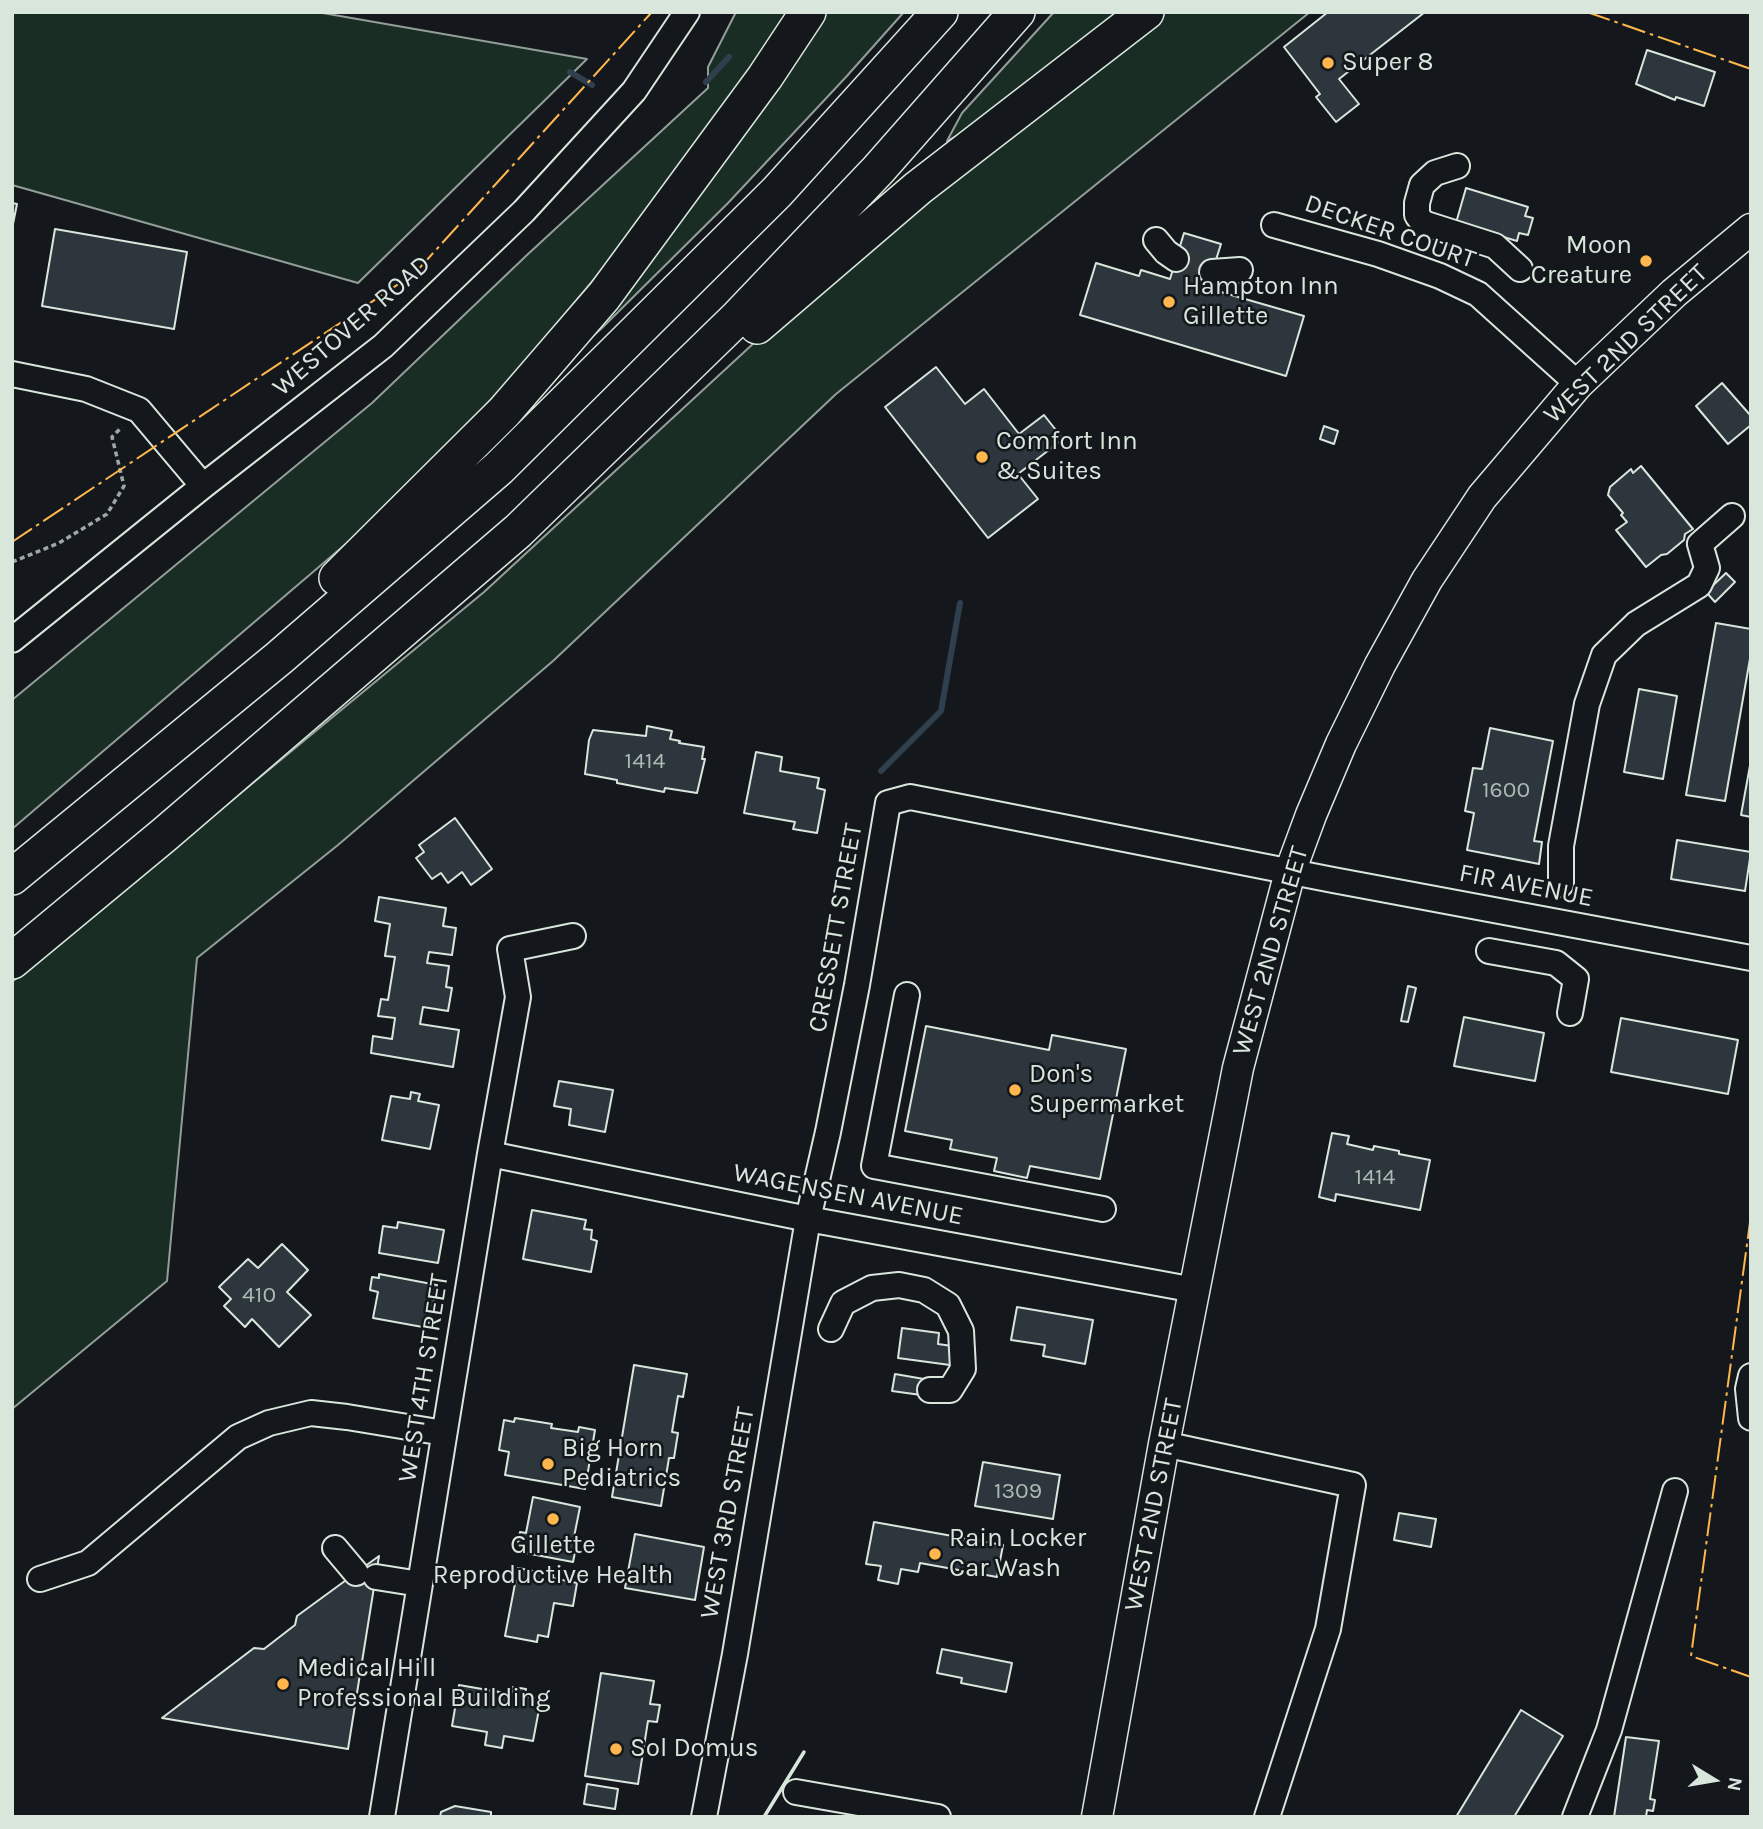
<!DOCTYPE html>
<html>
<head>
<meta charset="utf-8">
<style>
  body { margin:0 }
  #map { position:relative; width:1763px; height:1829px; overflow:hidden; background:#14181c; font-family:Karla,sans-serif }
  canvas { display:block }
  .frame { position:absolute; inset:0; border:14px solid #d8e6dc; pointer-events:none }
  .north { position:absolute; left:1679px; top:1745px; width:70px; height:70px; -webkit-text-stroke:5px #14181c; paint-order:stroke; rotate:101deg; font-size:19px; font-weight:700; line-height:28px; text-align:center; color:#d8e6dc }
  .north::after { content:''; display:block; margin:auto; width:24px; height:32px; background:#d8e6dc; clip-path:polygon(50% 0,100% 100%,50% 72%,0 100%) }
</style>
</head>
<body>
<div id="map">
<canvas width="1763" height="1829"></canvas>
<div class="frame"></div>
<div class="north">N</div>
</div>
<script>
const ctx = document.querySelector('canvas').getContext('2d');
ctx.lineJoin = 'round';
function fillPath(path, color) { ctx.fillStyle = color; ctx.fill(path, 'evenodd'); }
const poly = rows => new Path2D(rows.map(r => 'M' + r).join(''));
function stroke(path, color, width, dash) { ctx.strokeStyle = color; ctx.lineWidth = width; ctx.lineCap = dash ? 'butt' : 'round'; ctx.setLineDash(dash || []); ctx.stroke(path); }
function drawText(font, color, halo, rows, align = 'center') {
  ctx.font = font + ' Karla,sans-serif'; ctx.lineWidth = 5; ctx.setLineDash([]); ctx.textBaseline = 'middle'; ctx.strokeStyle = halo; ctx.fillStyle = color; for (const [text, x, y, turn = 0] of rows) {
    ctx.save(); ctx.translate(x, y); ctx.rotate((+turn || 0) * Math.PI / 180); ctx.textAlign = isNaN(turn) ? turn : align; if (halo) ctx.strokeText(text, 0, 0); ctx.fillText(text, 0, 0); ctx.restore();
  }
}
const green = poly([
  [12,12,317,12,587,59,358,283,12,185,12,12],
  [736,12,792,12,611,259,508,382,375,519,12,829,12,700,372,403,527,255,708,88,708,67,736,12],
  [825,12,904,12,846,77,728,203,602,328,558,367,825,12],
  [1054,12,1126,12,975,127,947,141,962,113,1054,12],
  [1162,12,1310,12,836,394,553,661,338,845,197,958,167,1281,12,1409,12,982,484,592,755,342,1162,12]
]);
fillPath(green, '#1a2d24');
stroke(green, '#939e99', 2);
stroke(poly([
  [570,72,592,85],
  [706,82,729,57],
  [881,771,941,711,960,603]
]), '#2f3f4d', 6);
const building = poly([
  [1328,12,1425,12,1339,79,1359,104,1336,122,1316,97,1320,94,1284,47,1328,12],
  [1647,50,1715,72,1704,106,1676,97,1675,100,1636,84,1647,50],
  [1466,188,1528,207,1525,216,1533,218,1528,235,1519,233,1517,241,1456,223,1466,188],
  [12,203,17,204,12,229,12,203],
  [55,229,187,252,174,329,42,306,55,229],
  [1184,233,1221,244,1207,288,1304,316,1286,376,1080,315,1096,263,1139,276,1141,270,1170,279,1184,233],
  [936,367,965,404,984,389,1019,434,1044,415,1063,439,1018,474,1038,499,988,538,885,407,936,367],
  [1722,383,1751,416,1751,425,1728,444,1696,406,1722,383],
  [1324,426,1338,431,1334,444,1320,439,1324,426],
  [1641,466,1693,529,1685,534,1684,540,1667,554,1661,555,1646,567,1616,530,1627,522,1621,515,1623,513,1608,495,1610,487,1631,469,1633,473,1641,466],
  [1726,573,1735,582,1715,602,1706,592,1726,573],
  [1716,623,1751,629,1751,653,1725,801,1686,795,1716,623],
  [1639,689,1677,696,1663,779,1624,772,1639,689],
  [647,726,672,731,670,739,680,741,679,743,704,747,702,759,705,759,697,793,665,788,664,792,617,783,617,780,585,774,589,740,593,730,646,736,647,726],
  [1490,728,1553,741,1534,841,1542,842,1539,864,1467,850,1474,813,1465,811,1473,768,1482,769,1490,728],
  [756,752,782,757,780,771,819,778,817,788,825,790,817,833,793,829,795,822,744,813,756,752],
  [1751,760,1751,817,1741,815,1751,760],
  [455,818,492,869,471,885,462,872,448,883,441,873,432,879,416,858,424,852,419,845,455,818],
  [1677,840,1751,852,1745,891,1671,879,1677,840],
  [379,897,446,908,443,926,456,928,452,955,429,952,427,963,449,966,446,987,452,988,448,1011,423,1007,420,1024,459,1030,453,1067,371,1053,373,1036,392,1039,395,1018,378,1016,381,999,388,1000,395,957,385,956,390,924,375,921,379,897],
  [1408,986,1416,988,1408,1022,1401,1021,1408,986],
  [1464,1017,1544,1033,1535,1081,1454,1066,1464,1017],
  [1621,1018,1738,1040,1728,1094,1611,1072,1621,1018],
  [926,1026,1049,1050,1052,1035,1126,1049,1100,1179,1030,1166,1027,1178,994,1171,997,1158,950,1149,952,1140,905,1131,926,1026],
  [559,1081,613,1090,605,1132,569,1125,571,1109,554,1106,559,1081],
  [411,1092,420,1094,418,1101,439,1105,430,1149,382,1140,391,1096,410,1099,411,1092],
  [1332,1133,1349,1136,1347,1144,1373,1150,1374,1146,1399,1151,1399,1154,1430,1160,1420,1210,1336,1194,1335,1201,1319,1197,1332,1133],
  [532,1210,586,1220,584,1229,592,1230,591,1239,597,1241,591,1272,523,1259,532,1210],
  [398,1222,444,1230,438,1263,379,1253,383,1226,397,1228,398,1222],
  [282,1244,308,1270,287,1292,311,1315,279,1347,252,1319,245,1327,224,1306,231,1299,219,1287,248,1259,258,1268,282,1244],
  [379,1274,437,1285,428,1328,373,1318,378,1292,370,1290,372,1277,379,1278,379,1274],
  [1017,1307,1093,1320,1085,1364,1043,1356,1045,1345,1011,1340,1017,1307],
  [902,1328,939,1333,938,1344,952,1346,950,1365,898,1358,902,1328],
  [634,1365,687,1374,683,1397,678,1396,672,1432,678,1433,674,1458,669,1458,661,1506,612,1497,634,1365],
  [895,1374,924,1379,921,1395,892,1391,895,1374],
  [515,1418,552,1424,551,1428,578,1432,579,1427,595,1430,585,1489,505,1475,509,1452,499,1450,504,1420,514,1422,515,1418],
  [983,1462,1060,1475,1053,1519,975,1506,983,1462],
  [533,1497,580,1507,574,1537,578,1538,573,1562,520,1552,521,1548,517,1548,520,1532,526,1533,533,1497],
  [1399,1513,1436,1519,1431,1547,1394,1540,1399,1513],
  [874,1522,1003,1545,997,1577,920,1563,918,1572,901,1569,898,1584,878,1580,881,1566,866,1564,874,1522],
  [635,1534,704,1547,695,1600,625,1588,635,1534],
  [379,1556,348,1749,162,1718,254,1648,264,1649,295,1625,297,1616,379,1556],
  [518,1568,553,1575,553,1578,577,1583,573,1606,554,1603,548,1637,538,1635,537,1642,505,1636,518,1568],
  [942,1649,1012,1663,1006,1692,961,1683,962,1678,937,1673,942,1649],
  [601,1673,654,1681,650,1704,660,1705,657,1722,648,1721,638,1784,585,1776,601,1673],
  [459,1685,511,1694,513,1687,526,1689,525,1696,541,1699,533,1741,504,1736,502,1748,485,1745,487,1732,452,1726,459,1685],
  [1521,1710,1563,1736,1514,1817,1456,1817,1521,1710],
  [1626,1737,1659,1741,1650,1799,1655,1800,1653,1811,1647,1810,1646,1817,1614,1817,1626,1737],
  [587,1784,618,1789,615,1809,584,1804,587,1784],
  [455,1806,491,1812,491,1816,498,1817,440,1817,441,1812,455,1806]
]);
fillPath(building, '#2c363c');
stroke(building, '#d8e6dc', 2);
stroke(poly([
  [1176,259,1212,272]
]), '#313739', 24, [24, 12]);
const minor = poly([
  [1457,166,1435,173,1422,185,1417,203,1417,215,1423,223,1495,246,1520,269],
  [1274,225,1378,254,1440,276,1478,294,1578,384],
  [1156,240,1166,252,1176,259],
  [1212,272,1240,270],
  [12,374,86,389,139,410,203,486],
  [12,640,203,486,383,346,524,211,634,91,687,12],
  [1561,884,1561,846,1587,704,1604,655,1636,624,1699,585,1707,568,1700,544,1732,516],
  [1489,951,1556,963,1576,979,1570,1013],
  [907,995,874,1166,1103,1209],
  [490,1154,808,1219,1195,1290],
  [831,1329,843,1303,872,1288,899,1285,924,1290,948,1305,961,1331,963,1369,950,1390,930,1390],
  [1751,1376,1748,1389,1751,1418],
  [1164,1444,1353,1485,1328,1629,1267,1817],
  [335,1548,356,1573],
  [376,1577,420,1584],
  [40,1579,88,1563,238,1437,269,1423,311,1413,347,1417,444,1433],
  [796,1792,938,1817],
  [382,1817,490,1154,518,997,510,949,573,936],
  [704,1817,735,1654,808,1219,828,1132,857,985,888,803,910,797,1333,880,1751,958],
  [1575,1817,1609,1730,1675,1491]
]);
const major = poly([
  [1097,1817,1164,1444,1238,1068,1290,872,1311,815,1341,744,1380,665,1427,580,1482,497,1578,384,1674,293,1751,229]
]);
const highway = poly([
  [757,326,918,188,1146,12],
  [337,578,504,412,604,296,765,77,808,12],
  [12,877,279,658,499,468,777,192,940,12],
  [12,961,164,835,518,531,737,318,878,170,1017,12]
]);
stroke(minor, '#d8e6dc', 28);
stroke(major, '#d8e6dc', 33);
stroke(highway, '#d8e6dc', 38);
stroke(poly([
  [12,562,59,543,107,514,124,486,112,437,122,427]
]), '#9da8a2', 3.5, [5, 3.5]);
stroke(minor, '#14181c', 24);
stroke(major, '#14181c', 30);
stroke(highway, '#14181c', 35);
stroke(poly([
  [764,1817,804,1752]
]), '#d8e6dc', 3.5);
stroke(poly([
  [1587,12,1751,69],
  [12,542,415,273,652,12],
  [1751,1215,1691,1656,1751,1677]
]), '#ffb74d', 2, [24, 5, 3.5, 5]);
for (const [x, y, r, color] of [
  [1328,63,7,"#ffb74d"],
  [1646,261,7,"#ffb74d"],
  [1169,302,7,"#ffb74d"],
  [982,457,7,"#ffb74d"],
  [1015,1090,7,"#ffb74d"],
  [548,1464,7,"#ffb74d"],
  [553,1519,7,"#ffb74d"],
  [935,1554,7,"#ffb74d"],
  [283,1684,7,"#ffb74d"],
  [616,1749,7,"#ffb74d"]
]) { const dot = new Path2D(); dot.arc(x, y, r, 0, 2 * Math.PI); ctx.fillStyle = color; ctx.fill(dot); stroke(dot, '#14181c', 2.5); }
drawText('23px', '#adbab4', null, [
  ["1414",645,761],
  ["1600",1506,790],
  ["1414",1375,1177],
  ["410",259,1295],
  ["1309",1018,1491]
]);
drawText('26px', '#d8e6dc', '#14181c', [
  ["Super 8",1342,63],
  ["Moon",1632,246,"right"],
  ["Creature",1632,276,"right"],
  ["Hampton Inn",1183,287],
  ["Gillette",1183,317],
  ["Comfort Inn",996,442],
  ["& Suites",996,472],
  ["Don's",1029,1075],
  ["Supermarket",1029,1105],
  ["Big Horn",562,1449],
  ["Pediatrics",562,1479],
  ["Rain Locker",949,1539],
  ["Car Wash",949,1569],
  ["Gillette",553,1546,"center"],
  ["Reproductive Health",553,1576,"center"],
  ["Medical Hill",297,1669],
  ["Professional Building",297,1699],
  ["Sol Domus",630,1749]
], 'left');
drawText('26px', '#d8e6dc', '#14181c', [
  ["DECKER COURT",1390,232,19],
  ["WESTOVER ROAD",352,326,-41],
  ["WEST 2ND STREET",1626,344,-44],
  ["FIR AVENUE",1526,886,11],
  ["CRESSETT STREET",836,928,-80],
  ["WEST 2ND STREET",1271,951,-74],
  ["WAGENSEN AVENUE",848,1195,11],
  ["WEST 4TH STREET",424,1378,-81],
  ["WEST 2ND STREET",1154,1505,-79],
  ["WEST 3RD STREET",728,1513,-80]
]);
</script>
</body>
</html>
